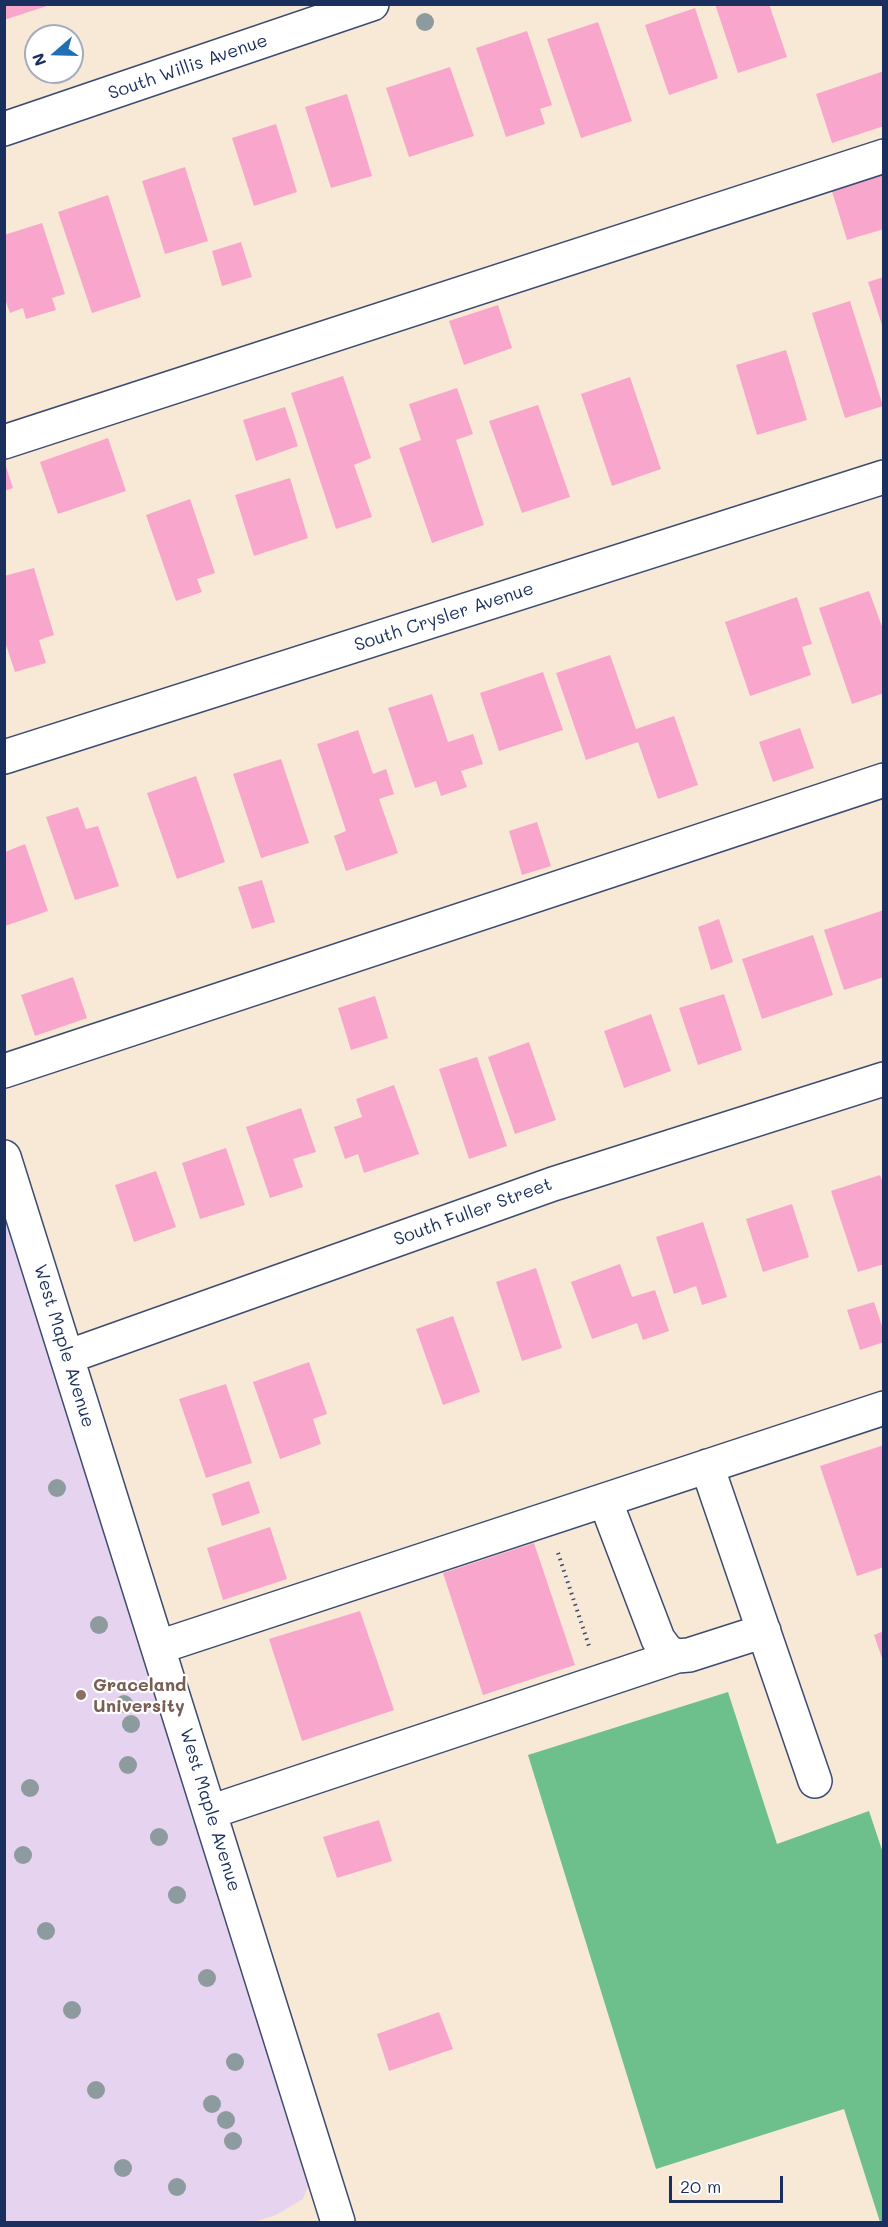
<!DOCTYPE html>
<html>
<head>
<meta charset="utf-8">
<style>
  body { margin:0 }
  #map { position:relative; width:888px; height:2227px; overflow:hidden; background:#f7e9d6; font-family:Mali,sans-serif }
  canvas { display:block }
  .frame { position:absolute; inset:0; border:6px solid #1b2f5e; pointer-events:none }
  .north { position:absolute; left:24px; top:24px; width:60px; height:60px; box-sizing:border-box; background:#fff; border:2px solid #a4acbf; border-radius:50%; rotate:250deg; font-size:16px; font-weight:700; line-height:24px; text-align:center; color:#1b2f5e }
  .north::after { content:''; display:block; margin:auto; width:21px; height:27px; background:#1f6fb2; clip-path:polygon(50% 0,100% 100%,50% 72%,0 100%) }
  .scale { position:absolute; left:669px; top:2176px; width:114px; height:27px; box-sizing:border-box; border:3px solid #1b2f5e; border-top:0; padding-left:8px; font-size:18px; line-height:21px; white-space:nowrap; color:#1b2f5e; -webkit-text-stroke:4px #fff; paint-order:stroke }
</style>
</head>
<body>
<div id="map">
<canvas width="888" height="2227"></canvas>
<div class="frame"></div>
<div class="north">N</div>
<div class="scale">20 m</div>
</div>
<script>
const ctx = document.querySelector('canvas').getContext('2d');
ctx.lineJoin = 'round';
function fillPath(path, color) { ctx.fillStyle = color; ctx.fill(path, 'evenodd'); }
const poly = rows => new Path2D(rows.map(r => 'M' + r).join(''));
function stroke(path, color, width, dash) { ctx.strokeStyle = color; ctx.lineWidth = width; ctx.lineCap = dash ? 'butt' : 'round'; ctx.setLineDash(dash || []); ctx.stroke(path); }
function drawText(font, color, halo, rows, align = 'center') {
  ctx.font = font + ' Mali,sans-serif'; ctx.lineWidth = 4.5; ctx.setLineDash([]); ctx.textBaseline = 'middle'; ctx.strokeStyle = halo; ctx.fillStyle = color; for (const [text, x, y, turn = 0] of rows) {
    ctx.save(); ctx.translate(x, y); ctx.rotate((+turn || 0) * Math.PI / 180); ctx.textAlign = isNaN(turn) ? turn : align; if (halo) ctx.strokeText(text, 0, 0); ctx.fillText(text, 0, 0); ctx.restore();
  }
}
fillPath(poly([
  [4,1208,310,2181,303,2199,276,2215,253,2222,5,2222]
]), '#e6d3f0');
fillPath(poly([
  [728,1692,777,1844,869,1811,883,1853,883,2222,880,2222,844,2109,656,2169,528,1755]
]), '#6dbf8b');
fillPath(poly([
  [4,4,50,4,50,5,4,20],
  [715,4,769,4,787,57,738,73],
  [695,8,718,78,669,95,645,25],
  [598,22,632,121,581,138,547,39],
  [527,31,552,105,540,109,545,124,506,137,476,48],
  [450,67,474,136,409,157,386,88],
  [884,71,884,126,832,143,816,94],
  [347,94,372,176,331,188,305,107],
  [276,124,297,192,254,206,232,138],
  [185,167,208,241,165,254,142,181],
  [884,169,884,229,847,240,830,185],
  [108,195,141,297,92,313,58,212],
  [42,223,65,294,52,298,56,310,26,319,23,308,10,313,4,296,4,235],
  [241,242,252,277,222,286,212,251],
  [884,277,884,328,883,328,868,282],
  [850,301,883,406,845,418,812,313],
  [498,305,512,348,464,365,449,321],
  [786,350,807,420,757,435,736,365],
  [343,376,371,458,354,465,372,517,336,529,291,393],
  [630,377,661,469,612,486,581,394],
  [457,388,473,434,456,440,484,525,432,543,399,448,421,440,409,404],
  [538,405,570,497,522,513,489,421],
  [285,407,298,446,256,461,243,420],
  [108,438,126,491,58,514,40,462],
  [5,463,13,488,4,491,4,464],
  [290,478,308,538,254,556,235,495],
  [190,499,215,573,197,579,202,592,176,601,146,515],
  [34,568,54,635,39,640,46,663,15,672,4,639,4,576],
  [869,591,884,632,884,693,852,704,819,608],
  [797,597,812,644,802,647,811,675,750,696,725,622],
  [610,655,636,729,674,716,698,785,658,799,638,742,586,760,556,673],
  [543,672,563,730,499,751,480,693],
  [432,694,448,742,473,734,483,764,461,771,467,787,441,796,436,781,415,788,388,708],
  [800,728,814,768,773,782,759,742],
  [358,730,373,774,386,769,394,794,379,799,398,853,346,871,334,836,346,831,317,744],
  [281,759,309,843,261,858,233,774],
  [196,776,225,862,177,879,147,793],
  [78,807,86,829,98,826,119,886,75,900,46,817],
  [537,822,551,866,522,875,509,831],
  [25,844,48,911,5,926,5,852],
  [262,880,275,922,252,929,238,887],
  [884,910,884,977,844,990,824,930],
  [719,919,733,962,711,970,698,927],
  [813,935,833,995,762,1019,742,959],
  [73,977,87,1018,35,1036,21,995],
  [724,994,742,1050,698,1065,679,1008],
  [375,996,388,1038,351,1050,338,1008],
  [651,1014,671,1071,624,1088,604,1031],
  [529,1042,556,1120,515,1134,488,1057],
  [477,1057,507,1146,469,1159,439,1069],
  [394,1085,419,1154,364,1173,358,1154,345,1159,334,1127,362,1117,356,1099],
  [301,1108,316,1152,293,1159,303,1187,270,1198,246,1127],
  [226,1148,245,1205,200,1219,182,1163],
  [156,1171,176,1227,134,1242,115,1185],
  [880,1175,884,1185,884,1264,858,1272,831,1191],
  [792,1204,809,1257,763,1272,746,1219],
  [703,1222,727,1297,702,1305,696,1286,674,1294,656,1237],
  [620,1264,632,1297,655,1290,669,1331,643,1340,637,1323,592,1339,571,1282],
  [536,1268,562,1348,522,1361,496,1282],
  [874,1302,884,1332,884,1342,860,1350,847,1310],
  [453,1316,480,1392,443,1405,416,1329],
  [309,1362,327,1414,313,1419,321,1444,280,1459,253,1382],
  [226,1384,252,1463,206,1478,179,1399],
  [884,1445,884,1567,857,1576,820,1466],
  [249,1481,260,1513,222,1526,212,1494],
  [270,1527,287,1579,223,1600,207,1548],
  [534,1543,575,1665,483,1695,443,1573],
  [360,1611,394,1710,302,1741,269,1639],
  [884,1631,884,1661,883,1661,874,1635],
  [379,1820,392,1861,337,1878,323,1837],
  [439,2012,453,2049,389,2071,377,2034]
]), '#f9a6cc');
const minor = poly([
  [4,129,372,4],
  [4,442,884,156],
  [4,757,884,477],
  [4,1071,884,780],
  [4,1157,338,2222],
  [67,1357,553,1184,884,1079],
  [707,1466,815,1781],
  [605,1500,658,1639,667,1651,677,1656,689,1655,764,1631],
  [159,1647,884,1408],
  [210,1812,677,1656]
]);
stroke(minor, '#3c4b70', 36);
stroke(poly([
  [558,1553,590,1649]
]), '#3c4b70', 4, [1.5, 4.5]);
stroke(minor, '#fff', 33);
ctx.fillStyle = '#8d9b9e';
for (const [x, y] of [
  [425,22],
  [57,1488],
  [99,1625],
  [124,1704],
  [131,1724],
  [128,1765],
  [30,1788],
  [159,1837],
  [23,1855],
  [177,1895],
  [46,1931],
  [207,1978],
  [72,2010],
  [235,2062],
  [96,2090],
  [212,2104],
  [226,2120],
  [233,2141],
  [123,2168],
  [177,2187]
]) { ctx.beginPath(); ctx.arc(x, y, 9, 0, 2 * Math.PI); ctx.fill(); }
for (const [x, y, r, color] of [
  [81,1695,6,"#8d6e63"]
]) { const dot = new Path2D(); dot.arc(x, y, r, 0, 2 * Math.PI); ctx.fillStyle = color; ctx.fill(dot); stroke(dot, '#fff', 2); }
drawText('18px', '#1b2f5e', '#fff', [
  ["South Willis Avenue",188,67,-19],
  ["South Crysler Avenue",444,617,-18],
  ["South Fuller Street",473,1212,-20],
  ["West Maple Avenue",64,1346,73],
  ["West Maple Avenue",210,1810,73]
]);
drawText('bold 18px', '#785e54', '#fff', [
  ["Graceland",93,1685],
  ["University",93,1706]
], 'left');
</script>
</body>
</html>
